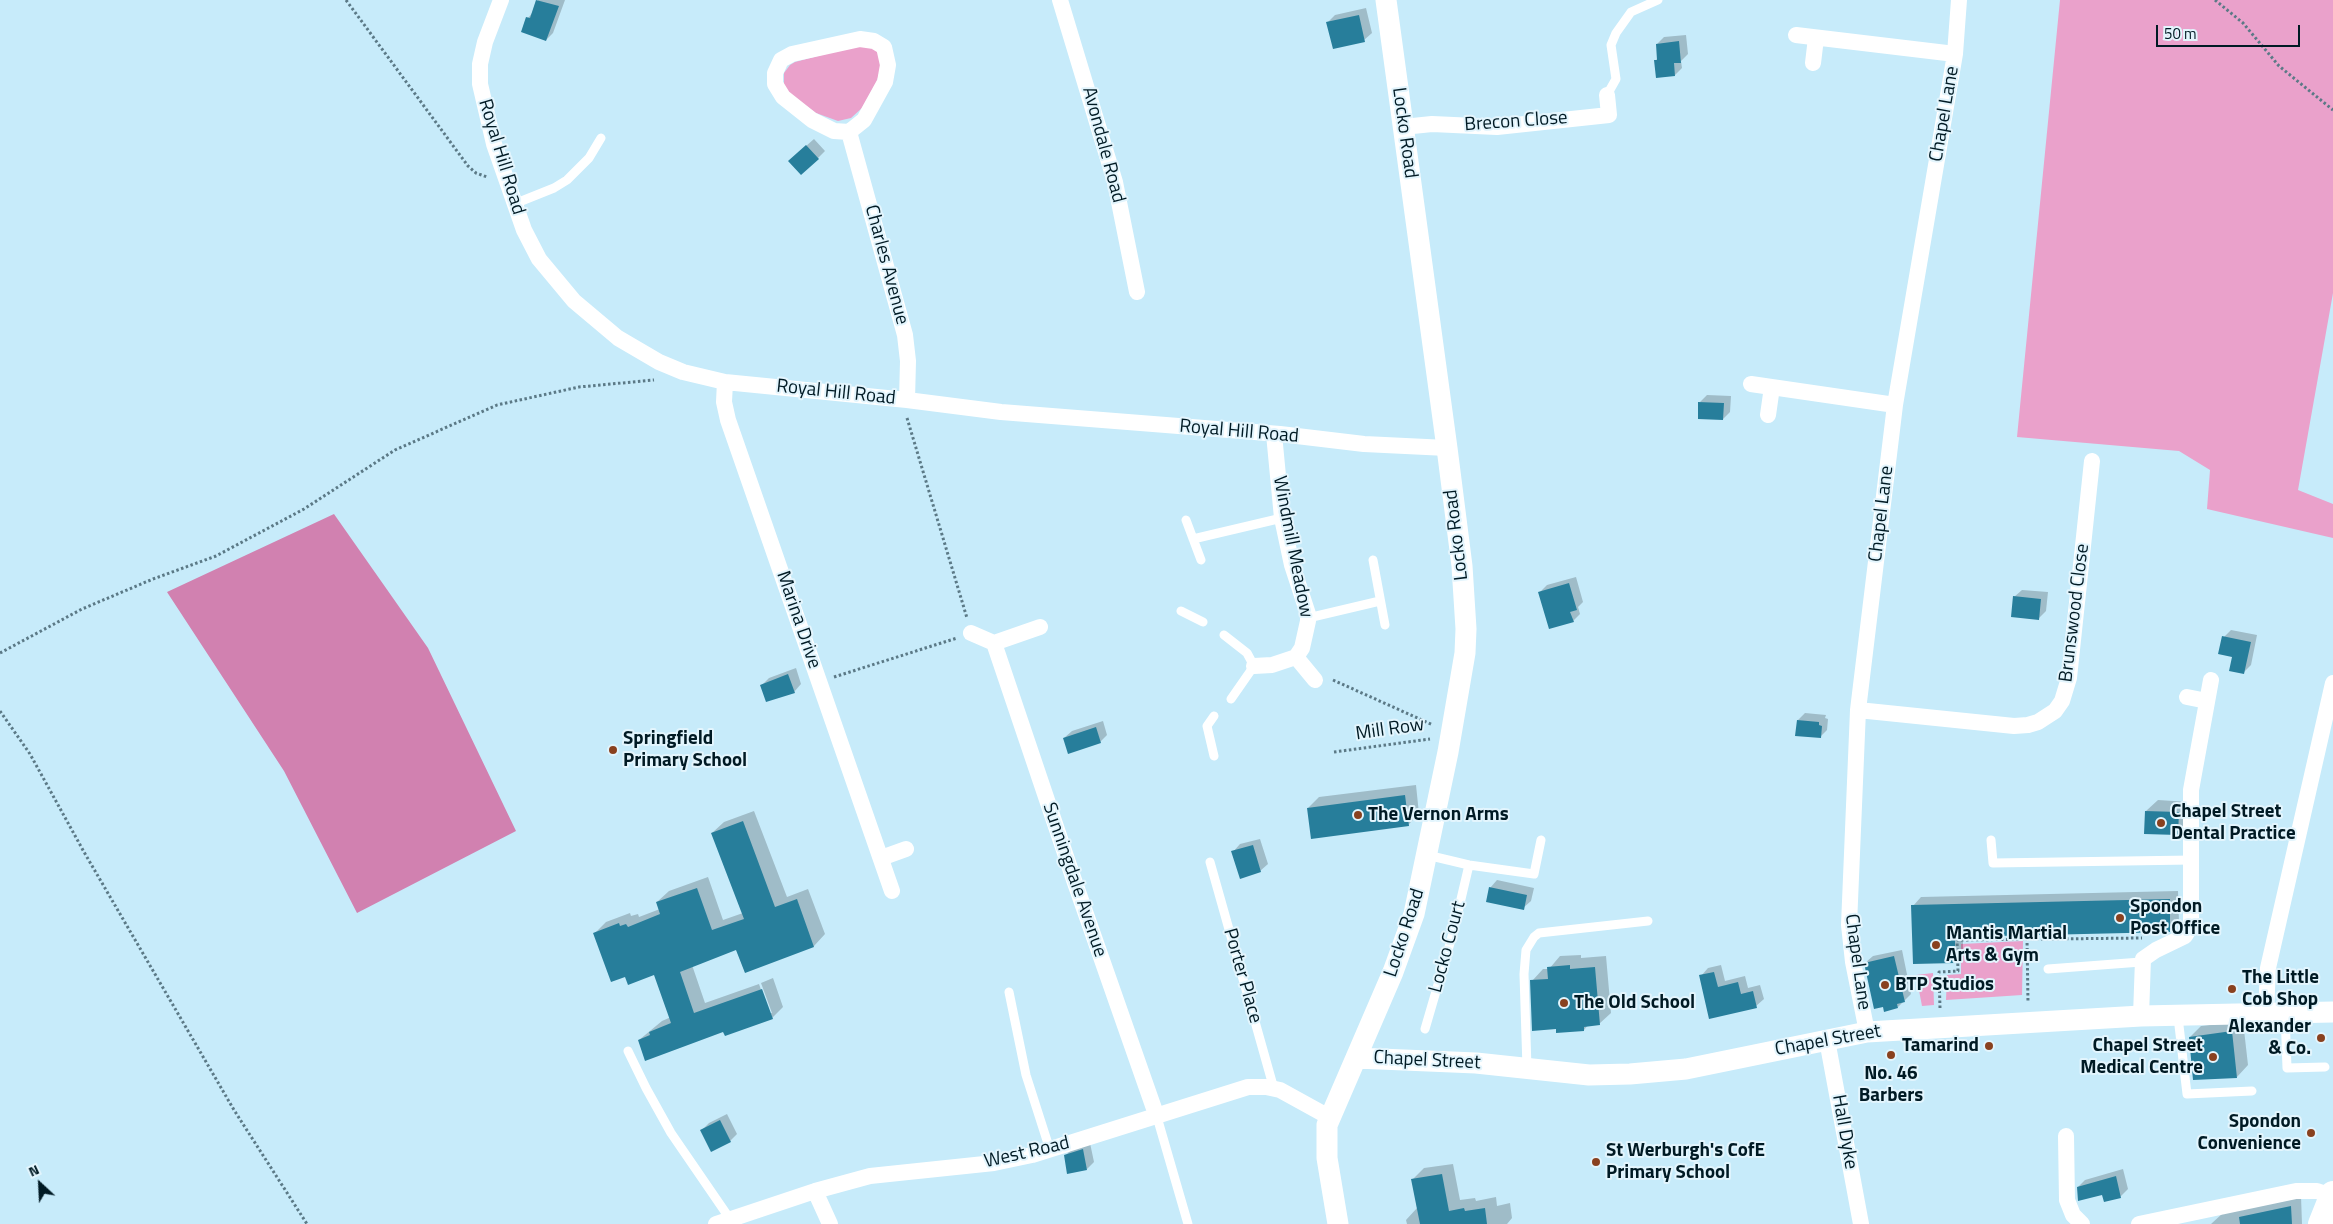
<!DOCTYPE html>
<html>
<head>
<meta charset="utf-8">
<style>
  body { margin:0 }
  #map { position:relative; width:2333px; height:1224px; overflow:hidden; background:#c7ebfa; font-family:"Titillium Web",sans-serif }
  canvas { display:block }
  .north { position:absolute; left:15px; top:1159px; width:50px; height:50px; -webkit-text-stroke:4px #e3f5fd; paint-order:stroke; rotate:335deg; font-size:14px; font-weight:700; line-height:20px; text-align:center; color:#001a24 }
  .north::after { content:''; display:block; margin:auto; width:18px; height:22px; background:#001a24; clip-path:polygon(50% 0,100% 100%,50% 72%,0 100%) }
  .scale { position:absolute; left:2156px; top:25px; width:144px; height:22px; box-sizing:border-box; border:2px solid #001a24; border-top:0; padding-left:6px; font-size:15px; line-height:18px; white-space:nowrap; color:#001a24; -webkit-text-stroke:4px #e3f5fd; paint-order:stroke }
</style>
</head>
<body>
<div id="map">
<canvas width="2333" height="1224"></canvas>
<div class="north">N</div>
<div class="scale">50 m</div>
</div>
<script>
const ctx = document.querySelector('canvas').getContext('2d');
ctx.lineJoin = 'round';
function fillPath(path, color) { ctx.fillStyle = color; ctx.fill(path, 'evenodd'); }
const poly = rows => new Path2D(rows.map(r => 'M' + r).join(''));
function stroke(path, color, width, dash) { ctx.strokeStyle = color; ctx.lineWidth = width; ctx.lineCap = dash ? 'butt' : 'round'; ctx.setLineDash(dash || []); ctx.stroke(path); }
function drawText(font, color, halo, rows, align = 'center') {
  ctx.font = font + ' "Titillium Web",sans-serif'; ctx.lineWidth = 4; ctx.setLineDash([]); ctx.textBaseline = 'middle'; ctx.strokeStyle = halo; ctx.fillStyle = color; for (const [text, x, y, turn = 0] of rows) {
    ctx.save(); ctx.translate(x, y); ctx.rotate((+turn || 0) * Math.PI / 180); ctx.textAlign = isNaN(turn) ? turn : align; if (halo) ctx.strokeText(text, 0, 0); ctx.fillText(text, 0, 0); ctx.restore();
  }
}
fillPath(poly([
  [2060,0,2333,0,2333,293,2298,490,2333,504,2333,538,2207,509,2210,470,2179,451,2017,437],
  [860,45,875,49,881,57,880,70,877,81,862,108,851,118,838,121,816,113,788,93,784,86,784,73,790,65,795,62],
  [2023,941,2022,995,1946,1000,1947,975,1961,974,1961,944],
  [1933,973,1934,1005,1922,1006,1916,975]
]), '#eaa1cb');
fillPath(poly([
  [334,514,428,648,516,831,357,913,284,771,167,592]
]), '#d181b0');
fillPath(poly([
  [538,0,565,0,553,33,546,40,528,18,533,12],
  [1366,8,1372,33,1364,40,1328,22,1335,15],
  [1686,35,1688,54,1681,61,1682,68,1675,75,1655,61,1658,58,1657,44,1664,37],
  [814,139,825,151,818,158,797,154],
  [1707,395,1731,396,1730,412,1723,419,1700,402],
  [1576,577,1583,602,1578,607,1580,614,1573,621,1540,592,1547,585],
  [2022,590,2048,592,2046,611,2039,618,2014,597],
  [2231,630,2257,635,2251,665,2243,673,2224,637],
  [796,668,801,684,794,692,762,685,769,678],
  [1805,713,1826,715,1825,718,1828,719,1827,730,1820,737,1798,720],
  [1103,721,1107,735,1100,742,1064,738,1072,731],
  [1416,785,1419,814,1408,825,1308,808,1319,797],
  [2158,800,2189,802,2188,823,2177,834,2146,811],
  [754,811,787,897,808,889,825,934,814,946,745,972,736,949,692,965,705,1003,759,984,769,1013,772,1013,761,983,773,978,783,1007,772,1018,724,1031,639,1040,662,1021,671,1017,655,974,626,976,595,933,606,922,630,913,631,916,638,914,639,917,660,909,657,902,669,891,708,877,723,920,743,913,712,833,724,822],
  [1260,839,1268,864,1260,871,1233,852,1240,844],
  [1497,880,1534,888,1531,901,1523,908,1490,888],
  [2178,891,2179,922,2170,930,1963,935,1963,953,1955,962,1913,906,1921,897],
  [1902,950,1911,994,1898,1007,1865,963,1873,956],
  [1581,955,1581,958,1606,956,1611,1013,1599,1024,1588,1025,1584,1030,1532,981,1543,969,1549,969,1560,956],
  [1721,965,1725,981,1745,976,1748,988,1760,985,1764,999,1756,1006,1710,1017,1701,976,1708,968],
  [2243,1021,2248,1065,2237,1077,2190,1037,2201,1026],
  [727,1114,737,1134,730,1141,702,1130,709,1123],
  [1090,1143,1094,1162,1087,1169,1065,1156,1072,1149],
  [1453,1164,1460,1200,1475,1198,1476,1201,1496,1197,1497,1206,1510,1203,1512,1218,1507,1224,1407,1224,1406,1220,1417,1208,1413,1179,1424,1168],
  [2123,1169,2128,1189,2120,1197,2078,1187,2085,1180],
  [2301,1196,2302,1224,2211,1224,2223,1213]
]), '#0003');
fillPath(poly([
  [536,0,559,6,546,41,521,32,526,17,530,18],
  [1359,15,1365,42,1333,49,1326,22],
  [1679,41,1681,63,1674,63,1675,76,1656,78,1654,60,1657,60,1656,44],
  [806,145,819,159,801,175,788,161],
  [1698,402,1724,403,1723,420,1698,419],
  [1569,583,1577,610,1570,612,1574,622,1549,629,1538,592],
  [2013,596,2041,599,2039,620,2011,617],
  [2222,636,2251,642,2244,674,2229,671,2232,657,2218,654],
  [788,674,795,693,766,702,760,685],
  [1797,720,1819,722,1819,725,1822,726,1821,738,1795,736],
  [1096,727,1101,743,1068,754,1063,738],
  [1405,795,1409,826,1311,839,1307,808],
  [2145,811,2179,812,2178,835,2144,834],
  [743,821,775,907,797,899,814,947,745,973,736,950,680,972,694,1013,762,989,773,1019,725,1036,723,1032,645,1061,638,1040,650,1035,649,1032,671,1023,654,975,628,985,625,977,611,982,593,933,619,923,620,926,626,924,628,927,660,914,656,902,697,888,712,930,744,919,711,833],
  [1253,845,1261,872,1240,879,1231,851],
  [1489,887,1527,895,1524,910,1486,902],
  [2170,899,2170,932,1955,937,1955,963,1913,964,1911,905],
  [1894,956,1905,1002,1897,1004,1898,1008,1884,1012,1883,1007,1874,1009,1864,963],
  [1570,965,1570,969,1595,967,1600,1025,1584,1027,1584,1031,1556,1033,1556,1029,1532,1031,1530,980,1548,979,1547,967],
  [1714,972,1718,987,1738,982,1741,994,1753,991,1757,1008,1709,1019,1699,975],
  [2232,1031,2237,1078,2193,1080,2189,1037],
  [720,1120,731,1142,711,1152,700,1130],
  [1083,1149,1087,1170,1067,1174,1064,1155],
  [1442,1174,1449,1211,1464,1208,1465,1211,1485,1208,1487,1224,1420,1224,1411,1179],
  [2116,1176,2121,1198,2104,1202,2102,1195,2078,1201,2077,1187],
  [2291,1206,2292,1224,2240,1224,2239,1217]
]), '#277e9b');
stroke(poly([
  [346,0,468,166,476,173,487,177],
  [2215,0,2243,23,2279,66,2333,110],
  [907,418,967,618],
  [0,653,82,609,153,579,216,556,304,509,395,450,497,405,579,387,654,380],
  [834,677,957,638],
  [1333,680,1433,725],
  [0,711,30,754,84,852,234,1110,307,1224],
  [1334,752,1430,739],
  [2027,938,2028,1003],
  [1940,1008,1939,972,1958,971,1957,940,2142,938]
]), '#5b7986', 3, [2.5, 2.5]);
stroke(poly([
  [1607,95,1616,79,1611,45,1616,33,1631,12,1658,0],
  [514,204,554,188,567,180,589,158,601,138],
  [1186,520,1201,560],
  [1193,539,1282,518],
  [1373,560,1385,625],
  [1181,611,1203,622],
  [1308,618,1380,601],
  [1224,635,1247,653,1254,666,1231,699],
  [1214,756,1207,726,1214,716],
  [1991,840,1993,863,2192,860],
  [1427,855,1469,865,1534,874,1541,840],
  [1210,862,1274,1089],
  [2048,969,2141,962],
  [1009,992,1026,1075,1050,1150],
  [2285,1013,2287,1068,2325,1067],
  [2178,1017,2187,1094,2252,1091],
  [1425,1029,1453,933,1469,865],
  [628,1051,646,1088,671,1133,730,1219],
  [1527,1068,1524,974,1526,950,1534,937,1539,933,1648,921],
  [1157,1117,1188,1224]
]), '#fff', 9);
stroke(poly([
  [501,0,485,42,480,64,480,84,494,144,524,230,539,259,574,301,618,338,659,362,683,372,725,382,907,400,1001,412,1280,434,1364,444,1447,448],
  [1060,0,1115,182,1137,292],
  [1796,35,1955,54],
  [1813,63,1816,38],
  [1403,127,1432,124,1497,127,1609,115,1607,95],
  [849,132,864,120,885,82,888,65,884,47,874,41,860,39,792,54,781,60,775,73,775,84,783,97,812,120,834,131,849,132,905,335,908,361,907,400],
  [725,382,724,402,728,420,892,891],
  [1751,384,1895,405],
  [1768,415,1772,387],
  [1040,627,994,643,1074,880,1157,1117],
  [971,633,994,643],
  [1296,657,1315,680],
  [1254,666,1272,665,1296,657,1302,648,1308,621,1308,614,1292,565,1282,518,1274,434],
  [2187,697,2207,701],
  [1858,710,2014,726,2028,725,2038,722,2055,711,2062,701,2069,678,2092,461],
  [881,858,906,849],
  [2266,1013,2268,968,2333,683],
  [2141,1016,2143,959,2156,950,2185,936,2191,926,2191,790,2211,680],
  [1867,1032,1853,962,1849,925,1858,710,1895,405,1955,54,1959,0],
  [1827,1040,1861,1224],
  [2066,1136,2067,1200,2073,1215,2082,1224],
  [815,1191,830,1224],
  [716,1224,815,1191,870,1176,994,1163,1032,1155,1248,1087,1266,1087,1280,1090,1329,1117],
  [2139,1224,2296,1191,2317,1191,2332,1196]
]), '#fff', 16);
stroke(poly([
  [1356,1058,1476,1063,1589,1075,1630,1074,1686,1069,1867,1032,2141,1016,2333,1012],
  [1338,1224,1327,1158,1327,1125,1393,972,1414,914,1448,752,1465,653,1466,629,1462,566,1447,448,1386,0]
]), '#fff', 21);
stroke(poly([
  [2321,1224,2333,1194]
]), '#fff', 26);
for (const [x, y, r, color] of [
  [613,750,5,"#89411f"],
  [1358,815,5,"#89411f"],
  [2161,823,5,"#89411f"],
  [2120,918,5,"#89411f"],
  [1936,945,5,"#89411f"],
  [1885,985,5,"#89411f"],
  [2232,989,5,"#89411f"],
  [1564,1003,5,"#89411f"],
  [2321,1038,5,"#89411f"],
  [1989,1046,5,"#89411f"],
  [1891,1055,5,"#89411f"],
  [2213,1057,5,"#89411f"],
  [2311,1133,5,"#89411f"],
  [1596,1162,5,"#89411f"]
]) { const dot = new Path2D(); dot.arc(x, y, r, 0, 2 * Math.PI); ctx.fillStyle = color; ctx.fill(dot); stroke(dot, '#e3f5fd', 2); }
drawText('19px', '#001a24', '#e3f5fd', [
  ["Chapel Lane",1945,114,-80],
  ["Brecon Close",1516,122,-4],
  ["Locko Road",1404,133,82],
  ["Avondale Road",1103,145,75],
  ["Royal Hill Road",501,157,73],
  ["Charles Avenue",886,265,75],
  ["Royal Hill Road",836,393,6],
  ["Royal Hill Road",1239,432,5],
  ["Chapel Lane",1882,514,-83],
  ["Locko Road",1457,535,-97],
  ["Windmill Meadow",1292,547,79],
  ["Brunswood Close",2075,613,-83],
  ["Marina Drive",798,620,71],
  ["Mill Row",1390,730,-8],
  ["Sunningdale Avenue",1074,880,71],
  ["Locko Road",1405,933,-72],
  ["Locko Court",1448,947,-75],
  ["Chapel Lane",1857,962,82],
  ["Porter Place",1242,976,74],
  ["Chapel Street",1828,1041,-10],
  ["Chapel Street",1427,1061,3],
  ["Hall Dyke",1844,1132,80],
  ["West Road",1027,1153,-13]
]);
drawText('bold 19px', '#001a24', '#e3f5fd', [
  ["Springfield",623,739],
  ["Primary School",623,761],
  ["Chapel Street",2171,812],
  ["Dental Practice",2171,834],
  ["The Vernon Arms",1368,815],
  ["Spondon",2130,907],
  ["Post Office",2130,929],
  ["Mantis Martial",1946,934],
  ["Arts & Gym",1946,956],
  ["The Little",2242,978],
  ["Cob Shop",2242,1000],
  ["BTP Studios",1895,985],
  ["The Old School",1574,1003],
  ["Alexander",2311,1027,"right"],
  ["& Co.",2311,1049,"right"],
  ["Tamarind",1979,1046,"right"],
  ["Chapel Street",2203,1046,"right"],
  ["Medical Centre",2203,1068,"right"],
  ["No. 46",1891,1074,"center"],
  ["Barbers",1891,1096,"center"],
  ["Spondon",2301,1122,"right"],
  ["Convenience",2301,1144,"right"],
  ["St Werburgh's CofE",1606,1151],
  ["Primary School",1606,1173]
], 'left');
</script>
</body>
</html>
